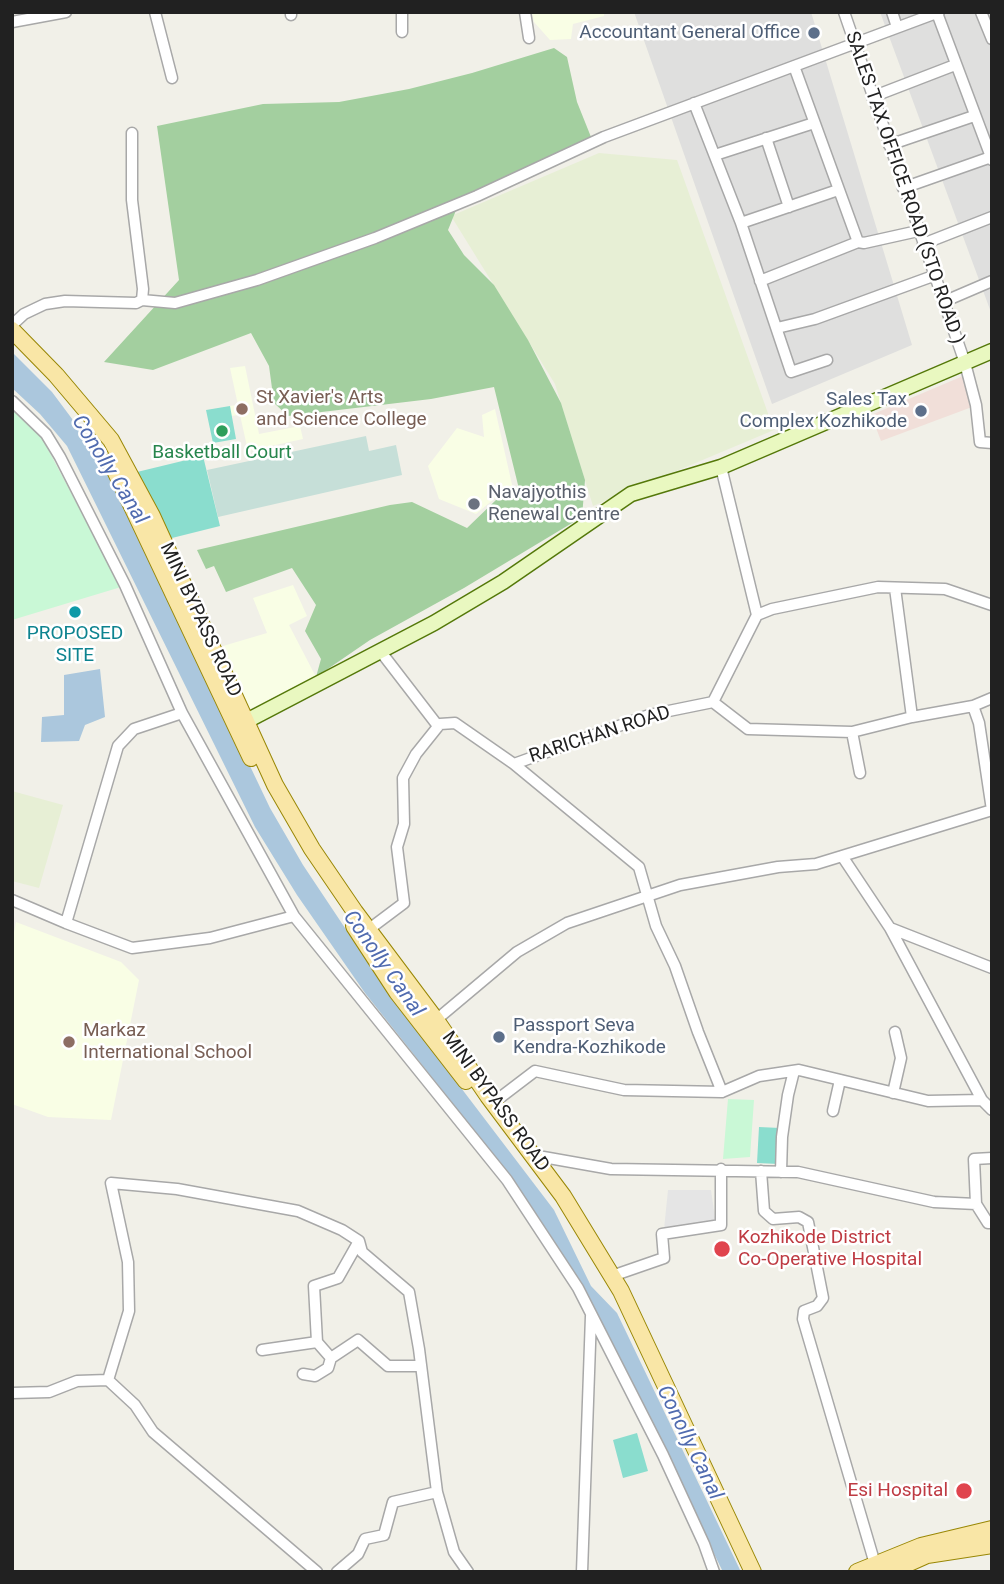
<!DOCTYPE html>
<html>
<head>
<meta charset="utf-8">
<style>
  body { margin:0 }
  #map { position:relative; width:1004px; height:1584px; overflow:hidden; background:#f1f0e8; font-family:Roboto,sans-serif }
  canvas { display:block }
  .frame { position:absolute; inset:0; border:14px solid #212121; pointer-events:none }
</style>
</head>
<body>
<div id="map">
<canvas width="1004" height="1584"></canvas>
<div class="frame"></div>
</div>
<script>
const ctx = document.querySelector('canvas').getContext('2d');
ctx.lineJoin = 'round';
function fillPath(path, color) { ctx.fillStyle = color; ctx.fill(path, 'evenodd'); }
const poly = rows => new Path2D(rows.map(r => 'M' + r).join(''));
function stroke(path, color, width, dash) { ctx.strokeStyle = color; ctx.lineWidth = width; ctx.lineCap = dash ? 'butt' : 'round'; ctx.setLineDash(dash || []); ctx.stroke(path); }
function drawText(font, color, halo, rows, align = 'center') {
  ctx.font = font + ' Roboto,sans-serif'; ctx.lineWidth = 5; ctx.setLineDash([]); ctx.textBaseline = 'middle'; ctx.strokeStyle = halo; ctx.fillStyle = color; for (const [text, x, y, turn = 0] of rows) {
    ctx.save(); ctx.translate(x, y); ctx.rotate((+turn || 0) * Math.PI / 180); ctx.textAlign = isNaN(turn) ? turn : align; if (halo) ctx.strokeText(text, 0, 0); ctx.fillText(text, 0, 0); ctx.restore();
  }
}
fillPath(poly([
  [634,12,811,12,912,345,772,404],
  [880,12,992,12,992,315]
]), '#dfdfde');
fillPath(poly([
  [963,376,972,407,881,441,871,415]
]), '#f1dfd9');
fillPath(poly([
  [532,12,604,12,604,16,573,24,571,39,550,40,534,22],
  [245,366,259,434,300,426,303,439,248,451,240,415,230,416,229,406,238,405,230,368],
  [495,409,513,489,500,494,476,514,439,499,428,466,457,428,484,437,482,415],
  [293,585,307,616,289,625,316,677,250,709,223,646,267,633,253,598],
  [16,922,121,962,139,980,111,1120,48,1117,12,1104,12,943]
]), '#f9fee5');
fillPath(poly([
  [599,153,677,160,774,430,593,506,555,384,451,216],
  [12,791,63,805,39,888,12,881]
]), '#e7efd5');
fillPath(poly([
  [554,48,567,57,577,102,593,142,459,203,448,230,464,255,494,285,528,340,561,403,585,480,582,517,464,588,370,640,316,677,321,659,305,631,316,605,292,568,226,592,214,566,206,569,197,550,390,505,412,502,467,528,496,500,519,489,494,387,431,399,288,416,274,403,269,366,251,333,153,370,104,362,179,280,157,126,263,104,339,102,409,89,472,73]
]), '#a3cf9f');
fillPath(poly([
  [366,436,369,451,396,445,402,475,218,517,207,470]
]), '#c6dfd8');
fillPath(poly([
  [12,409,42,438,121,587,12,620],
  [728,1099,754,1100,750,1157,723,1159]
]), '#c9f8d6');
fillPath(poly([
  [230,406,236,439,213,443,206,410],
  [203,456,220,526,168,539,137,472],
  [759,1127,780,1128,779,1164,757,1163],
  [637,1433,648,1471,623,1478,613,1440]
]), '#8addce');
fillPath(poly([
  [668,1190,711,1190,716,1225,664,1229]
]), '#e5e5e5');
fillPath(poly([
  [12,352,52,392,99,455,117,487,270,808,303,865,385,988,554,1210,591,1286,617,1313,741,1572,723,1572,588,1298,547,1230,504,1168,365,993,297,895,255,827,67,446,40,414,12,388],
  [100,669,105,717,85,725,79,741,41,742,42,717,64,715,64,675]
]), '#abc7dd');
const street = poly([
  [155,12,172,78],
  [402,12,402,32],
  [525,12,529,38],
  [844,12,965,363,976,405,980,442,992,443],
  [892,12,897,27],
  [981,12,992,39],
  [937,13,991,157],
  [291,15,291,12],
  [12,22,66,12],
  [794,66,858,242],
  [872,97,955,65],
  [694,103,741,223,791,372,827,360],
  [766,138,789,207],
  [889,145,974,116],
  [715,155,814,123],
  [903,188,991,157,992,160],
  [741,223,838,190],
  [923,244,992,217],
  [760,281,858,242,864,243,918,231],
  [142,300,175,303,257,280,375,238,477,196,604,137,939,12],
  [943,302,992,281],
  [12,325,24,314,45,304,65,301,136,303,142,300,143,289,132,200,132,133],
  [777,328,815,319,933,276],
  [12,401,46,434,60,457,125,585,182,713,294,916,507,1180,578,1288,663,1455,704,1544,714,1572],
  [721,467,757,615],
  [895,588,912,717],
  [381,652,438,726],
  [713,702,748,729,852,732],
  [973,706,992,698],
  [182,713,134,729,118,746,66,923,132,948,210,938,294,916],
  [514,764,639,867,656,926,675,966,698,1032,722,1092],
  [860,773,852,732,912,717,973,706,979,723,992,810],
  [842,856,890,928,982,1100],
  [12,900,66,923],
  [890,928,992,968],
  [368,930,404,903,397,847,404,824,403,778,416,754,440,724,455,723,514,764,649,715,713,702,757,615,772,609,878,587,945,589,992,605],
  [436,1020,517,952,567,923,680,885,778,867,816,864,992,810],
  [893,1093,901,1058,895,1032],
  [493,1103,535,1071,624,1090,722,1092,759,1076,799,1070,928,1101,982,1100,992,1110],
  [833,1111,840,1080],
  [532,1155,611,1169,798,1172,934,1202,976,1204],
  [992,1158,974,1159,976,1204,988,1223,992,1223],
  [761,1171,764,1211,773,1219,799,1217,808,1222,823,1298,817,1306,804,1311,803,1319,875,1564],
  [781,1172,782,1137,788,1095,794,1071],
  [359,1241,338,1278,314,1286,317,1342,331,1358,358,1340,388,1366,421,1366],
  [612,1276,664,1258,662,1234,721,1225,721,1169],
  [262,1350,317,1342],
  [303,1374,315,1376,328,1368,331,1358],
  [12,1393,49,1392,77,1381,108,1380],
  [317,1572,153,1432,135,1405,108,1380,129,1311,128,1262,111,1183,177,1189,298,1211,342,1230,359,1241,362,1252,409,1292,419,1349,437,1492,454,1552,468,1572],
  [337,1572,358,1554,365,1539,384,1535,393,1502,437,1492],
  [582,1572,591,1316]
]);
const secondary = poly([
  [237,726,434,623,503,582,631,494,721,467,992,351]
]);
const primary = poly([
  [12,330,56,375,111,440,152,516,275,785,312,849,355,912,436,1020,488,1096,563,1196,621,1291,753,1572],
  [111,462,251,758],
  [354,926,397,992,466,1081],
  [857,1572,921,1546,992,1529],
  [889,1572,927,1555,992,1545]
]);
stroke(street, '#a8a8a8', 13);
stroke(secondary, '#547809', 17);
stroke(primary, '#998705', 18);
stroke(street, '#fff', 10);
stroke(secondary, '#e9f8c0', 14);
stroke(primary, '#f9e6a6', 16);
for (const [x, y, r, color] of [
  [814,33,7,"#5c6f8a"],
  [242,409,7,"#8d6e63"],
  [921,411,7,"#5c6f8a"],
  [222,431,7,"#2e9e5b"],
  [474,504,7,"#6b7280"],
  [75,612,7,"#0f9aa8"],
  [499,1037,7,"#5c6f8a"],
  [69,1042,7,"#8d6e63"],
  [722,1249,9,"#e0444e"],
  [964,1491,9,"#e0444e"]
]) { const dot = new Path2D(); dot.arc(x, y, r, 0, 2 * Math.PI); ctx.fillStyle = color; ctx.fill(dot); stroke(dot, '#fff', 2.5); }
drawText('19px', '#4e5e75', '#fff', [
  ["Accountant General Office",800,33],
  ["Sales Tax",907,400],
  ["Complex Kozhikode",907,422],
  ["Passport Seva",513,1026,"left"],
  ["Kendra-Kozhikode",513,1048,"left"]
], 'right');
drawText('19px', '#212121', '#fff', [
  ["SALES TAX OFFICE ROAD (STO ROAD )",904,188,71],
  ["MINI BYPASS ROAD",200,620,65],
  ["RARICHAN ROAD",600,735,-18],
  ["MINI BYPASS ROAD",495,1102,54]
]);
drawText('19px', '#785e54', '#fff', [
  ["St Xavier's Arts",256,398],
  ["and Science College",256,420],
  ["Markaz",83,1031],
  ["International School",83,1053]
], 'left');
drawText('19px', '#27864d', '#fff', [
  ["Basketball Court",222,453]
]);
drawText('19px', '#5b616d', '#fff', [
  ["Navajyothis",488,493],
  ["Renewal Centre",488,515]
], 'left');
drawText('19px', '#0d838f', '#fff', [
  ["PROPOSED",75,634],
  ["SITE",75,656]
]);
drawText('19px', '#be3a42', '#fff', [
  ["Kozhikode District",738,1238],
  ["Co-Operative Hospital",738,1260],
  ["Esi Hospital",948,1491,"right"]
], 'left');
drawText('italic 21px', '#506baf', '#fff', [
  ["Conolly Canal",109,470,58],
  ["Conolly Canal",383,964,55],
  ["Conolly Canal",689,1443,64]
]);
</script>
</body>
</html>
